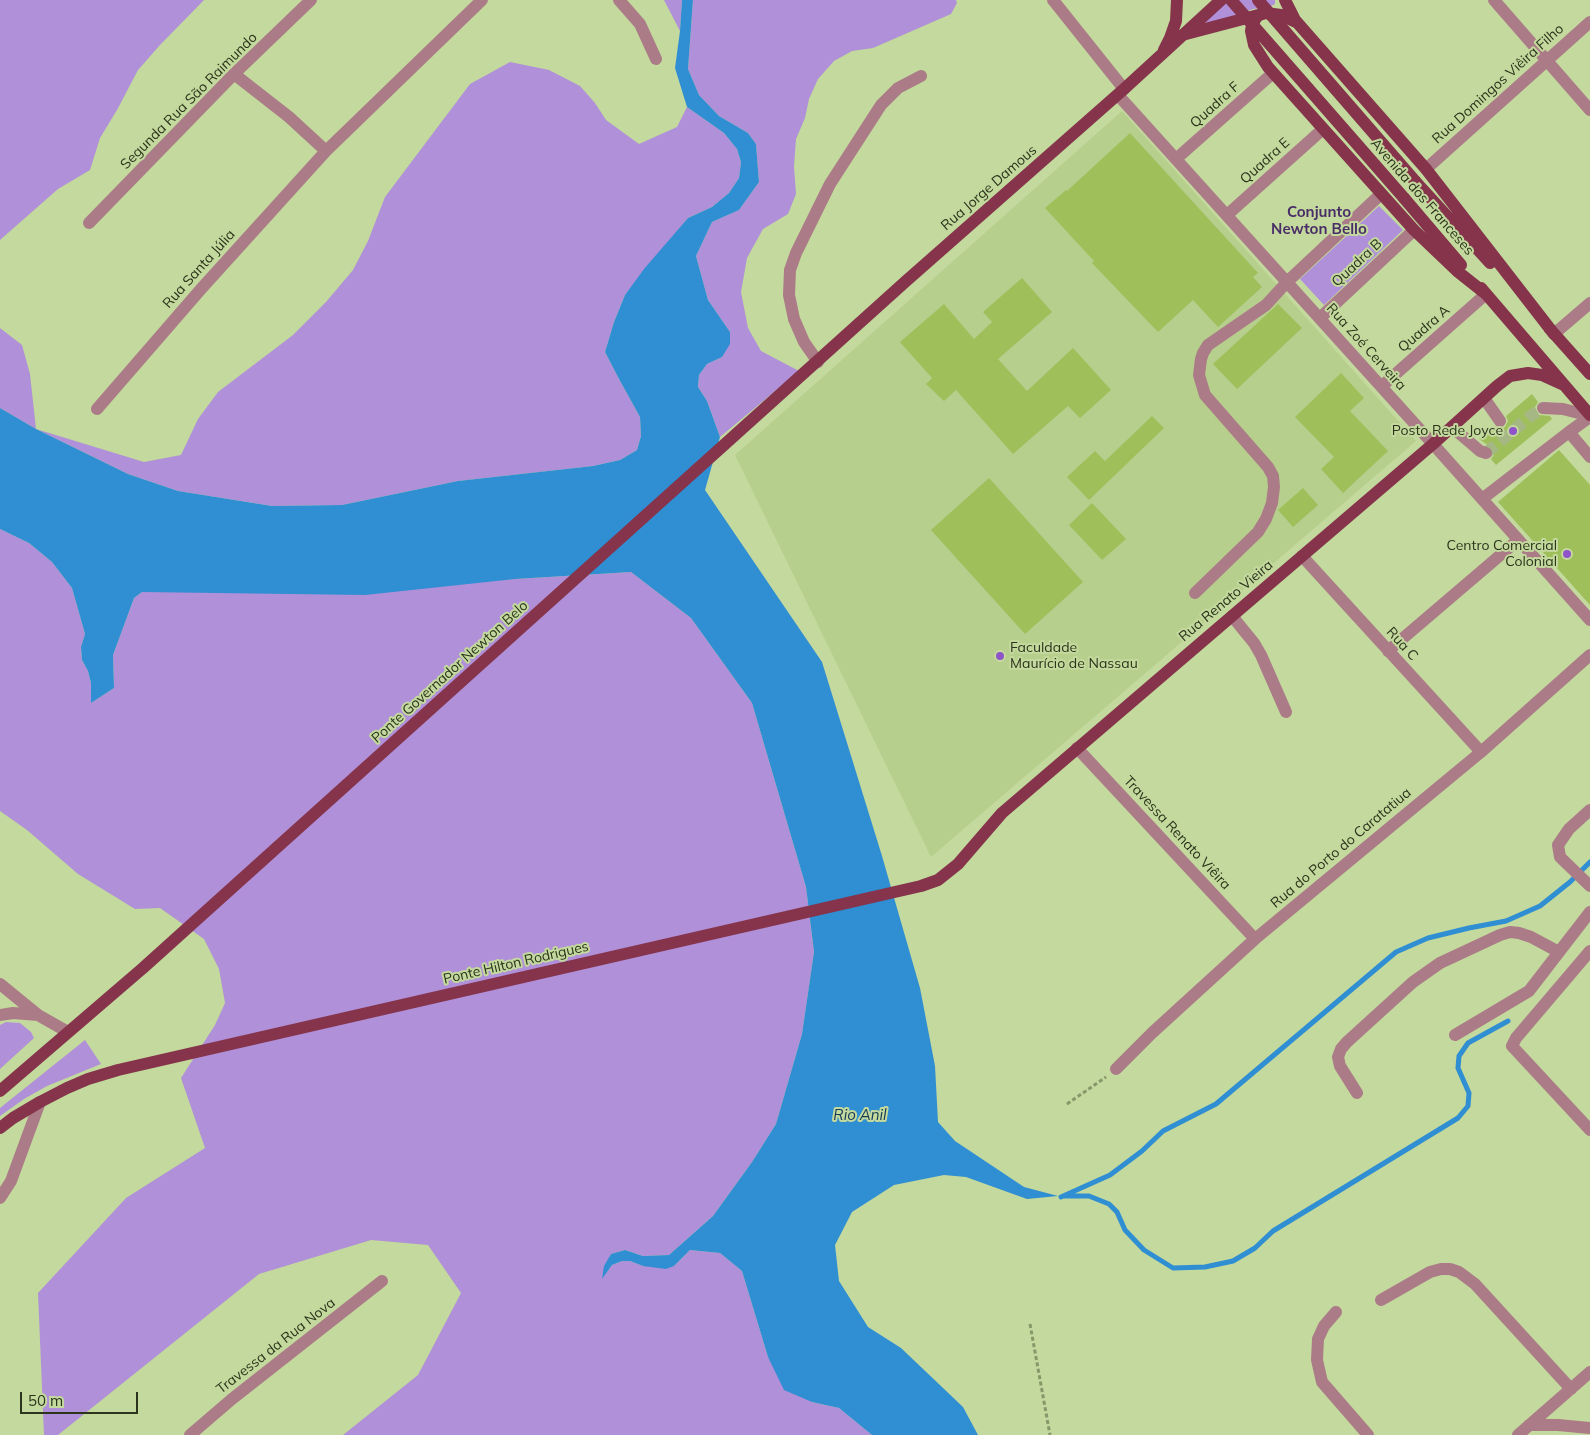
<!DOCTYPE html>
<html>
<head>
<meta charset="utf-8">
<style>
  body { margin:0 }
  #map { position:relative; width:1590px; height:1435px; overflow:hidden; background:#c3d99d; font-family:Mulish,sans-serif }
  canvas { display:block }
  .scale { position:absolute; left:20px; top:1392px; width:118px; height:22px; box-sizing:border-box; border:2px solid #2c341c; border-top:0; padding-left:6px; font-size:15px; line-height:18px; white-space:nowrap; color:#2c341c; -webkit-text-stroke:4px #c3d99d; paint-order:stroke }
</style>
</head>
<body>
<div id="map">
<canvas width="1590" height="1435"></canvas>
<div class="scale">50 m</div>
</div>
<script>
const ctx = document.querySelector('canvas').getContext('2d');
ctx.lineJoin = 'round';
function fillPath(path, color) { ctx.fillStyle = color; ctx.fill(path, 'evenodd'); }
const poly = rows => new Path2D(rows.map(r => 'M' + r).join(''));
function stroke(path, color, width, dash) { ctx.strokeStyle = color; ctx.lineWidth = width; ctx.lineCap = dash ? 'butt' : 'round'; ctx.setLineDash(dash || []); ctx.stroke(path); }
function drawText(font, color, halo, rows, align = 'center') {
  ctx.font = font + ' Mulish,sans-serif'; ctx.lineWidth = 4; ctx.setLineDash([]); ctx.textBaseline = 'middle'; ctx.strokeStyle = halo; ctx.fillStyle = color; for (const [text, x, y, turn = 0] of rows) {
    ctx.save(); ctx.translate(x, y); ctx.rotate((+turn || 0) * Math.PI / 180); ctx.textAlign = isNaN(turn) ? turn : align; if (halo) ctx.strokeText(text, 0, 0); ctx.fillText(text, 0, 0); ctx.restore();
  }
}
fillPath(poly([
  [1122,111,1416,441,931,857,735,455]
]), '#b7cf8c');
fillPath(poly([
  [0,0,204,0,160,45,138,70,117,110,100,138,90,170,58,189,0,240],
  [664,0,682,0,680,31],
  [693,0,956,0,957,3,951,14,873,48,852,51,834,61,818,79,809,99,805,118,796,139,794,167,796,194,788,214,763,229,747,258,741,292,748,328,761,351,799,371,720,437,707,401,698,387,699,375,707,364,722,357,730,332,708,300,696,256,712,222,739,210,759,182,756,144,748,133,719,116,699,95,688,69],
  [1227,0,1275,0,1275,4,1269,7,1253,9,1208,25,1205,21],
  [510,62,549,70,580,86,595,103,606,120,639,144,677,127,687,107,724,133,737,149,741,162,739,178,729,193,712,207,688,218,625,295,614,322,605,352,619,379,640,417,641,436,637,450,620,460,593,466,458,481,342,505,272,506,178,491,128,474,36,429,0,408,0,328,22,345,30,374,36,429,144,462,181,455,198,419,218,392,293,335,326,302,353,270,368,241,385,197,470,84],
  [1379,206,1403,230,1324,305,1300,279],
  [0,529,29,543,52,562,72,588,85,634,81,647,82,660,88,671,91,683,91,703,114,688,113,655,134,598,142,592,515,579,631,572,691,618,752,703,806,887,814,952,802,1034,776,1124,752,1162,713,1216,669,1255,643,1256,625,1250,611,1254,602,1278,612,1265,622,1261,630,1261,643,1266,674,1266,690,1250,720,1253,742,1271,768,1357,812,1402,839,1408,872,1435,343,1435,418,1375,461,1293,428,1245,371,1240,259,1274,58,1435,44,1435,38,1293,126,1198,205,1148,181,1078,215,1025,225,1003,219,969,204,939,160,908,135,909,78,874,27,830,0,811],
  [6,1022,20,1023,31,1032,34,1038,0,1069,0,1025],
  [85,1040,101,1064,47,1086,24,1099,0,1116,0,1108]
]), '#b090d8');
fillPath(poly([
  [682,0,693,0,688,69,699,95,719,116,748,133,756,144,759,182,739,210,712,222,696,256,708,300,730,332,730,344,722,357,707,364,699,375,698,387,707,401,720,437,705,490,822,662,882,856,920,988,935,1066,938,1122,955,1141,1024,1187,1058,1196,1027,1199,966,1177,944,1175,894,1185,852,1212,835,1245,839,1281,868,1327,901,1348,963,1407,978,1435,872,1435,839,1408,812,1402,784,1390,768,1357,742,1271,720,1253,690,1250,674,1266,666,1269,643,1266,630,1261,622,1261,612,1265,602,1279,604,1266,611,1254,625,1250,643,1256,669,1255,713,1216,752,1162,776,1124,802,1034,814,952,806,887,752,703,691,618,631,572,515,579,365,595,142,592,134,598,113,655,114,688,91,703,91,683,88,671,82,660,81,647,85,634,72,588,52,562,29,543,0,529,0,408,36,429,128,474,178,491,272,506,342,505,458,481,593,466,620,460,637,450,641,436,640,417,619,379,605,352,614,322,625,295,644,269,688,218,712,207,729,193,739,178,741,162,737,149,724,133,687,107,675,68,680,31]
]), '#308ed2');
stroke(poly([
  [1065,1196,1089,1196,1109,1204,1117,1212,1125,1230,1144,1250,1173,1268,1205,1267,1233,1261,1255,1248,1273,1231,1458,1118,1468,1106,1469,1093,1458,1068,1459,1056,1468,1043,1508,1021],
  [1061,1197,1110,1175,1142,1151,1163,1131,1216,1104,1396,952,1428,938,1469,928,1506,921,1540,906,1570,882,1590,862]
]), '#308ed2', 5);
fillPath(poly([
  [1130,133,1258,273,1253,277,1262,287,1218,327,1193,300,1158,332,1092,263,1094,261,1045,208,1066,190,1067,191],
  [1022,278,1052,312,998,359,1027,391,1073,348,1111,390,1080,418,1068,406,1013,454,956,390,944,401,926,384,932,378,900,342,944,304,974,339,992,322,983,312],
  [1278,304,1302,328,1237,389,1213,364],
  [1341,373,1364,398,1350,411,1388,451,1343,493,1321,469,1334,457,1295,417],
  [1532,394,1538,402,1535,407,1536,412,1539,415,1550,416,1552,419,1496,465,1491,459,1494,455,1492,448,1479,439,1494,426,1500,429,1505,427,1508,421,1506,416],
  [1152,416,1164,428,1089,500,1067,477,1095,451,1105,461],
  [1559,450,1590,485,1590,605,1498,502],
  [989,478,1083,582,1025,634,931,530],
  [1303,488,1318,505,1293,527,1278,510],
  [1092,503,1126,539,1102,560,1069,525]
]), '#9fbf5b');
stroke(poly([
  [1486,453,1532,415,1543,408]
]), '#a5b883', 12, [12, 6]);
stroke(poly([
  [1067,1104,1106,1077],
  [1030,1324,1050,1435]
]), '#87976a', 3, [4, 2.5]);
stroke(poly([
  [619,0,640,24,656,59],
  [1053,0,1124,89],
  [1494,0,1590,110],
  [234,74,289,117,326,151],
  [1118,95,1433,444,1590,620],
  [1176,159,1273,73],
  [1426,169,1590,22],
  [1227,215,1323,129],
  [89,223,234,74,311,0],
  [1320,318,1414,230],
  [1554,334,1590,303],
  [818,362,804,342,794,319,789,295,790,270,796,253,830,184,881,105,898,88,921,76],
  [1382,386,1486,294],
  [1484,398,1500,421],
  [1543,408,1563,409,1590,416],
  [97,409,201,289,326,151,482,0],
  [1452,427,1480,451,1486,453],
  [1569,432,1590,417],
  [1482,499,1569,432,1590,457],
  [1302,556,1481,752],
  [1195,593,1258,532,1266,519,1272,503,1274,487,1273,476,1268,467,1205,395,1199,375,1201,359,1203,353,1208,345,1266,305,1287,282,1381,194],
  [1232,616,1254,643,1261,655,1286,712],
  [1388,651,1518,540],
  [1077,748,1255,939],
  [1590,810,1569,829,1558,845,1560,857,1590,886],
  [1590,951,1516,1038,1512,1046,1590,1130],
  [0,984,38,1015],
  [0,1015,13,1013,38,1015,68,1032],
  [1455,1035,1529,991,1590,912],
  [1116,1069,1152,1033,1255,939,1481,752,1590,655],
  [1357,1093,1340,1066,1338,1057,1341,1049,1347,1042,1413,982,1440,963,1500,935,1510,932,1519,933,1531,937,1559,952],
  [0,1198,11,1181,40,1102],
  [1381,1300,1430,1272,1441,1269,1450,1269,1459,1272,1475,1284,1571,1389],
  [1336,1312,1324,1326,1318,1339,1317,1360,1322,1382,1368,1435],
  [1529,1425,1558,1425,1590,1428],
  [190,1435,232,1399,382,1281],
  [1518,1435,1590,1372]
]), '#ab7c87', 12);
stroke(poly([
  [1285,0,1295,20,1426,169,1554,334],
  [1266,13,1259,15,1256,18,1252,25,1251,31,1254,45,1268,67,1414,230,1457,271,1486,294],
  [1186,34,1266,13,1281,15,1296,22],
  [1164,50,1170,38,1176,21,1177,0],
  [1415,181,1490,263],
  [1404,198,1461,265],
  [1481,288,1590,415],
  [1549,328,1590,374],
  [0,1091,143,968,905,282,1124,89,1221,0],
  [0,1128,13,1118,40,1102,67,1088,88,1079,118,1070,921,886,938,880,958,864,1002,813,1433,444,1497,386,1510,376,1528,373,1542,375,1564,385]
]), '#85344c', 12);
stroke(poly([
  [1231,0,1404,198],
  [1258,0,1415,181]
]), '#85344c', 12);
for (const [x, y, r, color] of [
  [1513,431,5,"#8f53ca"],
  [1567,554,5,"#8f53ca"],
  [1000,656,5,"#8f53ca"]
]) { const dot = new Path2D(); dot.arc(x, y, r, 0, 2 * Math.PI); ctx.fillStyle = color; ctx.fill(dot); stroke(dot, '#c3d99d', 2); }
drawText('14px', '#2c341c', '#c3d99d', [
  ["Rua Domingos Viêira Filho",1498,84,-42],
  ["Segunda Rua São Raimundo",189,101,-45],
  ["Quadra F",1215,105,-42],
  ["Quadra E",1265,161,-42],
  ["Rua Jorge Damous",989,188,-41],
  ["Avenida dos Franceses",1422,197,49],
  ["Quadra B",1357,263,-43],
  ["Rua Santa Júlia",199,269,-48],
  ["Quadra A",1424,329,-41],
  ["Rua Zoé Cerveira",1366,347,48],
  ["Rua Renato Vieira",1226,601,-40],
  ["Rua C",1402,644,48],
  ["Ponte Governador Newton Belo",450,672,-42],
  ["Travessa Renato Viêira",1177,833,47],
  ["Rua do Porto do Caratatiua",1341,848,-40],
  ["Ponte Hilton Rodrigues",516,963,-13],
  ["Travessa da Rua Nova",276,1346,-38]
]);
drawText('14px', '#2c341c', '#c3d99d', [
  ["Posto Rede Joyce",1503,431],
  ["Centro Comercial",1557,546],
  ["Colonial",1557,562],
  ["Faculdade",1010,648,"left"],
  ["Maurício de Nassau",1010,664,"left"]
], 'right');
drawText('bold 15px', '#492d67', '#c3d99d', [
  ["Conjunto",1319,212],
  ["Newton Bello",1319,229]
]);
drawText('italic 15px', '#143a56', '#c3d99d', [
  ["Rio Anil",860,1115]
]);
</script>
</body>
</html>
